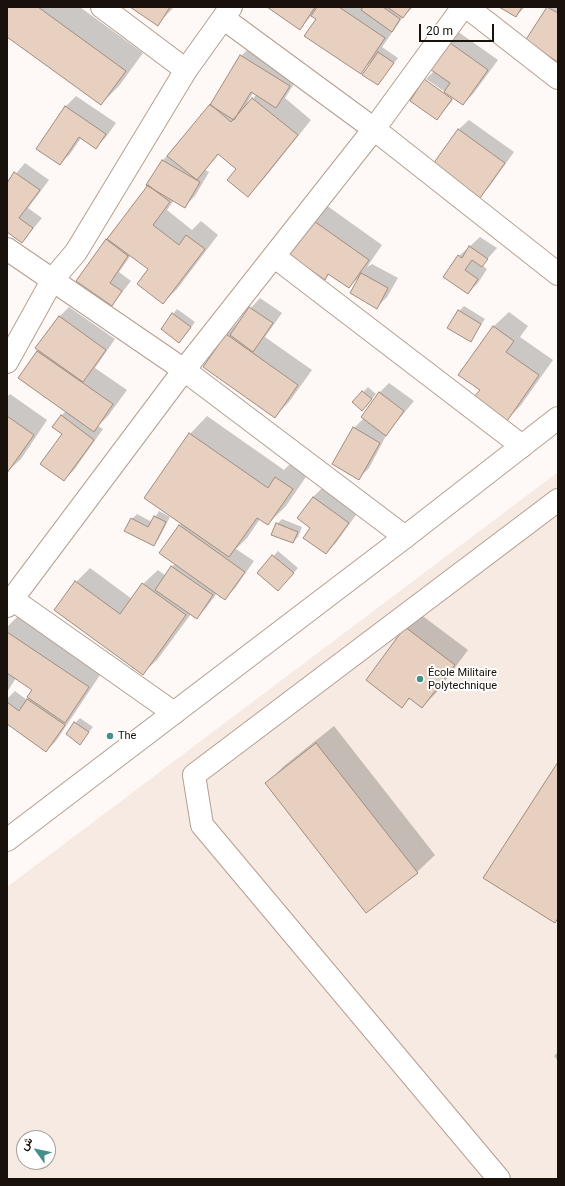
<!DOCTYPE html>
<html>
<head>
<meta charset="utf-8">
<style>
  body { margin:0 }
  #map { position:relative; width:565px; height:1186px; overflow:hidden; background:#fef9f6; font-family:Roboto,Vazirmatn,sans-serif }
  canvas { display:block }
  .frame { position:absolute; inset:0; border:8px solid #19110b; pointer-events:none }
  .north { position:absolute; left:16px; top:1130px; width:40px; height:40px; box-sizing:border-box; background:#fff; border:1px solid #a3a09d; border-radius:50%; rotate:303deg; font-size:11px; font-weight:700; line-height:16px; text-align:center; color:#19110b }
  .north::after { content:''; display:block; margin:auto; width:14px; height:18px; background:#468e8a; clip-path:polygon(50% 0,100% 100%,50% 72%,0 100%) }
  .scale { position:absolute; left:419px; top:24px; width:75px; height:18px; box-sizing:border-box; border:2px solid #19110b; border-top:0; padding-left:5px; font-size:12px; line-height:14px; white-space:nowrap; color:#19110b; -webkit-text-stroke:3px #fff; paint-order:stroke }
</style>
</head>
<body>
<div id="map">
<canvas width="565" height="1186"></canvas>
<div class="frame"></div>
<div class="north">ش</div>
<div class="scale">20 m</div>
</div>
<script>
const ctx = document.querySelector('canvas').getContext('2d');
ctx.lineJoin = 'round';
function fillPath(path, color) { ctx.fillStyle = color; ctx.fill(path, 'evenodd'); }
const poly = rows => new Path2D(rows.map(r => 'M' + r).join(''));
function stroke(path, color, width, dash) { ctx.strokeStyle = color; ctx.lineWidth = width; ctx.lineCap = dash ? 'butt' : 'round'; ctx.setLineDash(dash || []); ctx.stroke(path); }
function drawText(font, color, halo, rows, align = 'center') {
  ctx.font = font + ' Roboto,sans-serif'; ctx.lineWidth = 4; ctx.setLineDash([]); ctx.textBaseline = 'middle'; ctx.strokeStyle = halo; ctx.fillStyle = color; for (const [text, x, y, turn = 0] of rows) {
    ctx.save(); ctx.translate(x, y); ctx.rotate((+turn || 0) * Math.PI / 180); ctx.textAlign = isNaN(turn) ? turn : align; if (halo) ctx.strokeText(text, 0, 0); ctx.fillText(text, 0, 0); ctx.restore();
  }
}
fillPath(poly([
  [558,472,558,1179,7,1179,7,887],
  [24,1138,48,1138,48,1162,24,1162]
]), '#f6eae2');
fillPath(poly([
  [7,7,80,7,143,53,119,86,101,104,7,36],
  [131,7,174,7,157,25],
  [269,7,413,7,403,17,382,47,398,58,378,84,372,61,360,72,317,19,312,15,300,28],
  [501,7,525,7,516,16],
  [548,7,558,7,558,60,527,41],
  [457,31,498,60,473,94,463,104,426,79,434,71],
  [251,46,299,76,285,98,311,120,262,181,248,195,237,169,219,154,205,170,209,172,195,196,185,206,174,200,167,210,192,230,201,221,218,235,177,289,163,303,149,269,131,255,119,272,131,281,112,305,106,240,150,184,148,184,163,160,212,104,241,56],
  [253,93,256,95,248,104,247,103],
  [426,79,426,81,453,100,437,119,411,101],
  [76,96,116,123,106,137,96,147,81,138,70,154,60,164,37,149,66,106],
  [469,120,514,152,489,187,480,197,434,164,459,129],
  [25,163,49,180,28,208,42,218,22,242,7,231,7,184],
  [326,205,382,245,367,267,372,264,398,278,387,297,377,307,361,275,349,287,330,274,324,279,288,253],
  [480,237,497,248,482,265,487,269,478,283,468,293,459,256],
  [260,298,282,313,265,337,312,370,289,402,275,416,204,366,227,334],
  [464,306,485,319,470,341,459,311],
  [69,307,115,339,95,368,127,390,108,416,98,426,103,429,74,470,64,480,61,416,66,411,37,352,59,317],
  [177,309,195,322,184,337,173,314],
  [509,312,528,326,520,337,553,360,521,405,507,420,481,390,460,375,494,326],
  [389,383,414,401,388,432,369,468,359,478,354,428,364,418,379,393],
  [368,387,376,394,367,405,354,402],
  [10,394,47,420,21,459,7,472,7,397],
  [207,416,284,470,294,460,310,471,286,506,268,524,260,519,247,538,236,549,254,561,235,588,225,598,217,593,206,608,196,618,191,614,157,660,142,674,76,582,90,568,132,599,143,584,158,570,166,576,175,563,179,526,182,523,190,434],
  [323,487,358,512,336,543,326,553,311,528,313,497],
  [159,511,170,517,158,540,153,545,132,519,137,514,152,522],
  [282,519,302,527,298,537,293,542,277,524],
  [278,551,298,568,283,585,258,573],
  [420,614,468,650,436,693,422,707,410,698,402,706,406,628],
  [18,616,102,672,56,741,46,751,7,723,7,699,15,691,27,700,34,690,16,678,7,692,7,627],
  [80,718,93,727,80,743,75,723],
  [334,726,435,855,417,872,266,784,284,766],
  [558,1052,558,1061,554,1056]
]), '#0003');
const building = poly([
  [7,7,38,7,126,71,101,105,7,37,7,7],
  [130,7,170,7,158,26,130,7],
  [267,7,315,7,300,30,267,7],
  [317,7,339,7,385,38,361,74,304,36,316,19,311,16,317,7],
  [363,7,383,7,400,19,392,32,361,10,363,7],
  [387,7,411,7,403,18,387,7],
  [499,7,522,7,516,17,499,7],
  [547,7,558,13,558,62,525,41,547,7],
  [446,40,488,70,463,105,444,92,450,83,427,67,446,40],
  [378,52,394,63,378,85,362,75,378,52],
  [240,55,290,86,276,108,251,92,234,120,210,105,240,55],
  [424,79,452,99,437,120,410,101,424,79],
  [252,98,298,135,248,197,227,180,236,169,218,154,197,180,167,156,210,104,231,122,252,98],
  [65,106,106,134,96,149,79,137,60,165,36,149,65,106],
  [458,129,505,163,480,198,433,164,458,129],
  [162,160,200,182,185,208,146,185,162,160],
  [14,172,40,190,19,218,33,228,22,243,7,232,7,183,14,172],
  [148,185,170,202,153,225,179,245,186,235,205,249,163,304,137,284,148,269,107,239,148,185],
  [311,219,369,260,349,288,328,274,325,280,287,253,311,219],
  [106,239,128,256,110,283,122,291,112,306,76,281,106,239],
  [469,246,488,259,482,267,472,260,465,270,478,279,468,294,443,277,458,255,462,258,469,246],
  [361,273,388,288,377,309,350,293,361,273],
  [249,307,273,323,253,352,230,335,249,307],
  [458,310,481,324,471,342,447,328,458,310],
  [172,313,191,327,179,343,161,329,172,313],
  [59,316,106,350,83,382,35,348,59,316],
  [493,326,514,341,506,352,539,375,507,421,473,398,480,390,458,375,493,326],
  [226,334,298,385,275,418,203,367,226,334],
  [37,351,113,404,94,432,18,378,37,351],
  [362,391,372,399,362,411,352,402,362,391],
  [379,392,404,411,386,436,361,417,379,392],
  [61,415,94,440,64,481,40,464,62,434,52,427,61,415],
  [7,416,34,435,7,473,7,416],
  [353,427,380,443,359,480,332,464,353,427],
  [189,433,268,488,275,477,293,489,268,525,257,518,229,557,144,498,189,433],
  [313,497,349,523,326,554,303,538,310,528,297,518,313,497],
  [154,516,166,522,154,546,124,531,131,518,148,527,154,516],
  [276,523,298,532,293,543,271,535,276,523],
  [179,525,245,572,225,600,159,553,179,525],
  [272,555,294,573,278,591,257,573,272,555],
  [171,566,213,595,197,619,155,590,171,566],
  [75,581,120,614,142,583,186,615,143,675,54,610,75,581],
  [405,627,455,665,422,708,409,698,402,708,366,680,405,627],
  [7,632,89,687,65,723,27,697,32,690,7,673,7,632],
  [27,699,65,725,46,752,7,724,7,702,19,711,27,699],
  [74,722,89,732,80,745,66,734,74,722],
  [316,743,418,873,366,913,265,783,316,743],
  [558,762,558,918,555,923,483,878,558,762]
]);
fillPath(building, '#e7d0c0');
stroke(building, '#a18c7d', 1);
const street = poly([
  [102,7,186,70],
  [467,7,558,78],
  [223,18,374,129,558,274],
  [7,249,184,370,405,537],
  [275,257,522,446],
  [7,362,53,279,76,252,186,70,231,7],
  [12,599,174,713],
  [7,606,184,370,374,129,463,7],
  [499,1179,202,825,194,775,558,500]
]);
const secondary = poly([
  [7,840,405,537,558,418]
]);
stroke(street, '#b59f90', 24);
stroke(secondary, '#b59f90', 24);
stroke(street, '#fff', 22);
stroke(secondary, '#fff', 22);
for (const [x, y, r, color] of [
  [420,679,4,"#468e8a"],
  [110,736,4,"#468e8a"]
]) { const dot = new Path2D(); dot.arc(x, y, r, 0, 2 * Math.PI); ctx.fillStyle = color; ctx.fill(dot); stroke(dot, '#fff', 1.5); }
drawText('11px', '#19110b', '#fff', [
  ["École Militaire",428,673],
  ["Polytechnique",428,686],
  ["The",118,736]
], 'left');
</script>
</body>
</html>
